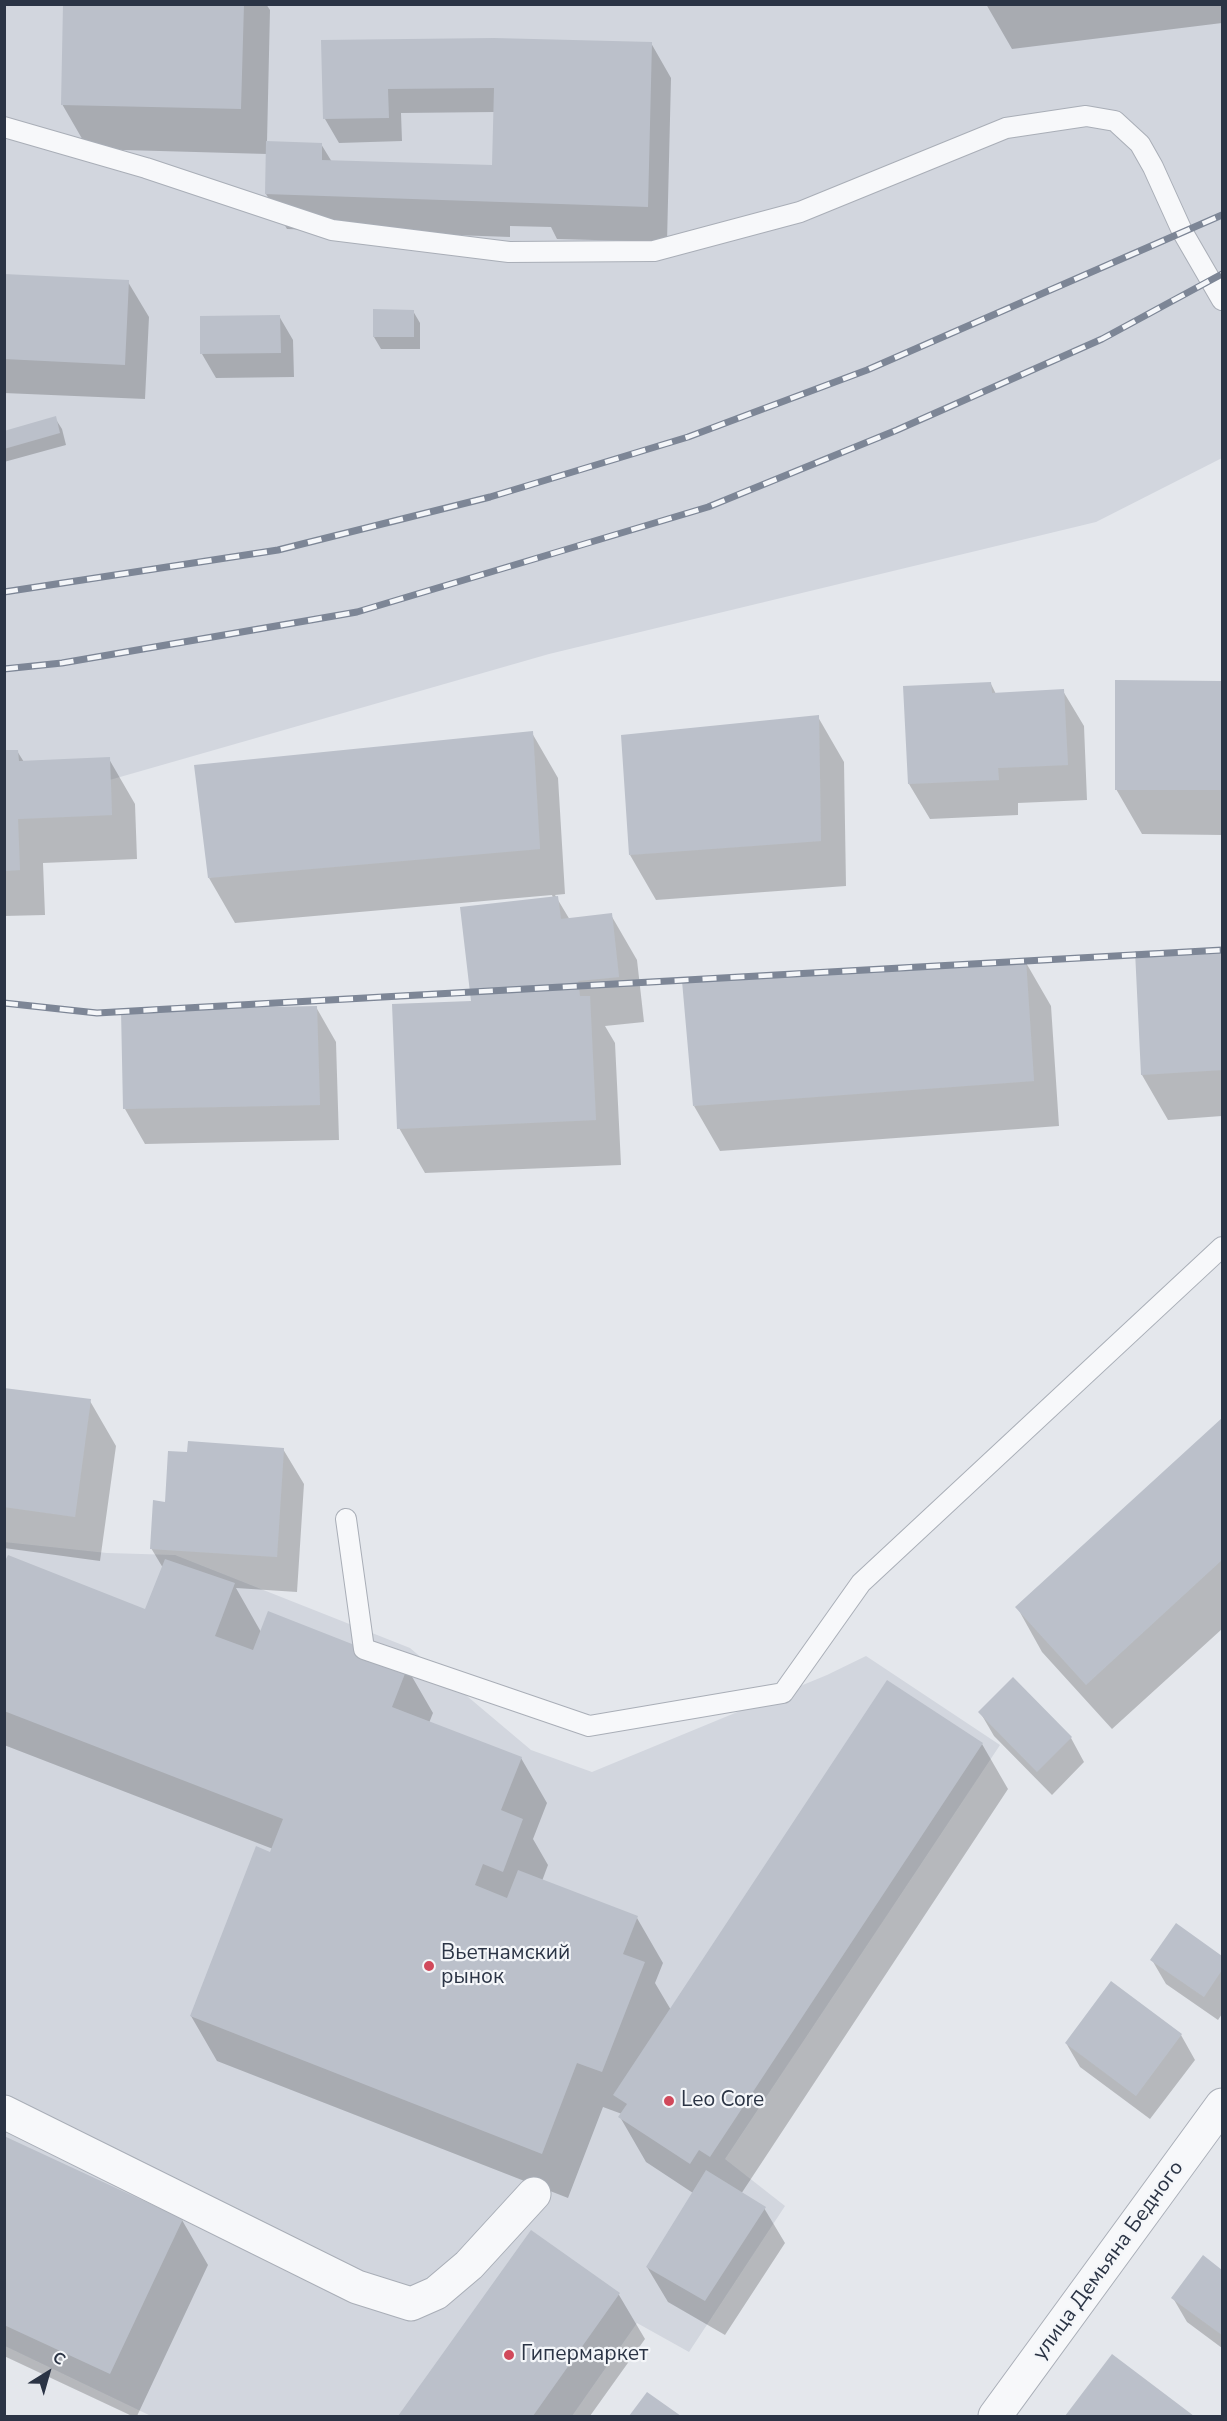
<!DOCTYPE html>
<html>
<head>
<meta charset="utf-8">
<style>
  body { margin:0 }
  #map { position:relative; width:1227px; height:2421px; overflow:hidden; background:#e4e7ec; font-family:"Nunito Sans",sans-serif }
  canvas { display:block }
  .frame { position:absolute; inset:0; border:6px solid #2b3445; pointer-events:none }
  .north { position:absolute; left:18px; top:2343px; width:60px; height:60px; -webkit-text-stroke:4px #f4f6f9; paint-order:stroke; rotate:37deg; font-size:16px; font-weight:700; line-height:24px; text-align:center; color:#2b3445 }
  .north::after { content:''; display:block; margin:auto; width:21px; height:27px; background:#2b3445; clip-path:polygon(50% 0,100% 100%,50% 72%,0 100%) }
</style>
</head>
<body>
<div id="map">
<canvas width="1227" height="2421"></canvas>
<div class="frame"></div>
<div class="north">С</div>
</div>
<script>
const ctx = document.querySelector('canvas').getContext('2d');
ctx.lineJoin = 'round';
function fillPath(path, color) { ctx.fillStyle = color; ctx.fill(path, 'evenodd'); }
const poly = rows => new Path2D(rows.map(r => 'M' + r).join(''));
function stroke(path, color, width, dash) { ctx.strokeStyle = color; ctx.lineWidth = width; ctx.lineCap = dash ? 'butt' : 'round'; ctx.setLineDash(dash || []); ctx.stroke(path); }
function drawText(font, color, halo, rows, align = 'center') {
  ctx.font = font + ' "Nunito Sans",sans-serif'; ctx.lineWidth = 4.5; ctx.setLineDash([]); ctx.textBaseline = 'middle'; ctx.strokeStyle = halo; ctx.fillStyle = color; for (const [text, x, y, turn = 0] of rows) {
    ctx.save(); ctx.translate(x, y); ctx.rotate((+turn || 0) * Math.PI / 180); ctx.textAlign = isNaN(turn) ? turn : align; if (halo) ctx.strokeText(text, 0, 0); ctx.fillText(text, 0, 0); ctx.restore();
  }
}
fillPath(poly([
  [5,5,1222,5,1222,458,1096,522,549,654,5,810],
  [4,1542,107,1553,175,1555,410,1648,531,1750,592,1772,827,1675,866,1656,1000,1745,725,2159,785,2206,689,2352,637,2323,572,2416,151,2416,5,2346]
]), '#d2d6de');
fillPath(poly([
  [64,4,266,4,270,10,267,142,321,144,332,162,493,167,495,112,401,113,402,141,339,143,325,119,323,42,651,43,671,78,667,242,557,239,551,227,510,226,510,237,287,229,266,194,267,154,88,149,62,104],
  [986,4,1222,4,1222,23,1012,49],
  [4,276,128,282,149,317,145,399,4,393],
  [413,311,420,323,420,349,381,349,374,337],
  [279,316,293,340,294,377,216,378,202,354],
  [55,418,62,429,66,445,4,462,4,433],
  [1117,682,1222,682,1222,835,1142,834,1116,789],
  [991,684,996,694,1063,691,1084,726,1087,800,1018,803,1018,815,930,819,909,784],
  [818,717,844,762,846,886,656,900,630,855],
  [532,733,558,778,565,894,555,895,570,920,611,915,637,960,644,1022,605,1026,615,1043,621,1165,425,1173,399,1128,472,1003,553,898,552,895,235,923,209,878],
  [17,751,24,762,109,759,135,804,137,859,43,863,45,915,4,916,4,752],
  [1222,950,1222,1116,1168,1120,1142,1075,1137,953],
  [1025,961,1051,1006,1059,1126,720,1151,694,1106],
  [316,1007,336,1042,339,1140,145,1144,125,1109],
  [4,1389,90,1401,116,1446,100,1561,4,1548],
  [1222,1420,1222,1629,1112,1729,1042,1652,1017,1607],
  [283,1449,304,1484,297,1592,236,1588,261,1632,407,1668,433,1713,429,1723,521,1758,547,1803,533,1839,548,1865,542,1881,637,1918,663,1963,655,1983,671,2010,982,1744,1008,1789,741,2194,764,2208,785,2243,725,2335,668,2302,647,2267,693,2193,646,2162,620,2117,622,2114,603,2107,568,2198,217,2061,191,2016,273,1849,4,1745,4,1567,146,1611,163,1568,151,1548,166,1503,188,1454],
  [980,1712,1071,1738,1084,1762,1052,1795,994,1736],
  [1176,1925,1222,1958,1222,2014,1218,2020,1166,1984,1152,1960],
  [1111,1983,1181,2035,1195,2060,1150,2119,1080,2067,1066,2043],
  [4,2138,182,2220,208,2265,137,2416,132,2416,4,2356],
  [531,2232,619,2295,645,2339,590,2416,400,2416],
  [1203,2257,1222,2271,1222,2348,1187,2322,1173,2298],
  [1112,2356,1192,2416,1067,2416],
  [647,2394,679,2416,631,2416]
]), '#0003');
fillPath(poly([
  [63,4,244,4,241,109,61,105],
  [494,38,652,42,648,207,265,194,266,141,322,143,322,160,492,165,494,88,388,89,389,118,323,119,321,40],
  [4,274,129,280,125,365,4,359],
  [373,309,414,310,414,337,373,337],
  [280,315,281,353,200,354,200,316],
  [56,416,60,433,4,449,4,431],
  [1115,680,1222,681,1222,790,1115,790],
  [991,682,992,693,1064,689,1068,765,998,768,999,780,908,784,903,686],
  [819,715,821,841,629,855,621,735],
  [533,731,540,849,208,878,194,765],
  [4,750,18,750,19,761,110,757,112,815,18,819,20,870,4,871],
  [558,896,561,919,612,913,619,977,578,981,580,996,590,996,596,1120,397,1129,392,1004,471,1001,460,907],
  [1222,949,1222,1070,1141,1075,1135,951],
  [1026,960,1034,1081,693,1106,682,981],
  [317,1006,320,1105,123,1109,121,1010],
  [4,1388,91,1399,75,1517,4,1507],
  [1222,1418,1222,1560,1086,1685,1015,1607],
  [188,1441,284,1448,277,1557,150,1549,153,1500,165,1502,168,1451,187,1452],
  [8,1555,145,1609,165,1559,235,1583,215,1636,253,1650,268,1611,408,1666,392,1707,522,1757,501,1810,523,1819,503,1872,483,1864,475,1885,507,1898,518,1870,638,1916,623,1954,645,1962,602,2072,577,2063,542,2154,190,2016,256,1846,270,1852,283,1819,4,1711,4,1563],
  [1013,1677,1072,1737,1037,1772,978,1712],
  [887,1680,983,1743,710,2157,699,2150,690,2164,618,2117,627,2104,613,2095],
  [1176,1923,1222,1956,1222,1970,1204,1997,1150,1960],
  [1111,1981,1182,2034,1136,2096,1065,2043],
  [4,2136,183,2219,110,2374,4,2325],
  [706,2170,766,2207,705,2301,646,2267],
  [531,2230,620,2293,533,2416,398,2416],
  [1203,2255,1222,2270,1222,2335,1171,2298],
  [1112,2354,1194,2416,1065,2416],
  [647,2392,681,2416,629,2416]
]), '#bbc0ca');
const lane = poly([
  [4,127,146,168,332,230,509,252,654,251,800,212,1006,128,1086,116,1115,121,1140,144,1153,167,1182,231,1222,300],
  [346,1519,364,1649,589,1726,783,1693,861,1583,1222,1247]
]);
const street = poly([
  [4,2112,357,2287,411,2304,436,2293,469,2265,534,2194],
  [995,2416,1222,2105]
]);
stroke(lane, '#a9aeb7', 22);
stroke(street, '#a9aeb7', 35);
stroke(lane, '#f7f8fa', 20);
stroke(street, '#f7f8fa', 33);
const rail = poly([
  [4,592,278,550,490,497,688,437,867,370,1222,215],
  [4,669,62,663,357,612,708,507,897,430,1102,339,1222,274],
  [4,1003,97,1013,1222,950]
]);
stroke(rail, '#7d8696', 7);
stroke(rail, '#f4f6f9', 4.5, [14]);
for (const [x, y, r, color] of [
  [429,1966,6,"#d1495b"],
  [669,2101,6,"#d1495b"],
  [509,2355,6,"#d1495b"]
]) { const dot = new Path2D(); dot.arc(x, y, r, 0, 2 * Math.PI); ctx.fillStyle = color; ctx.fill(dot); stroke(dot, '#f4f6f9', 2); }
drawText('21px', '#2b3445', '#f4f6f9', [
  ["Вьетнамский",441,1954],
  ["рынок",441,1978],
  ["Leo Core",681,2101],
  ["Гипермаркет",521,2355]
], 'left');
drawText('21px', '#2b3445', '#f4f6f9', [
  ["улица Демьяна Бедного",1109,2261,-54]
]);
</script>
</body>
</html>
